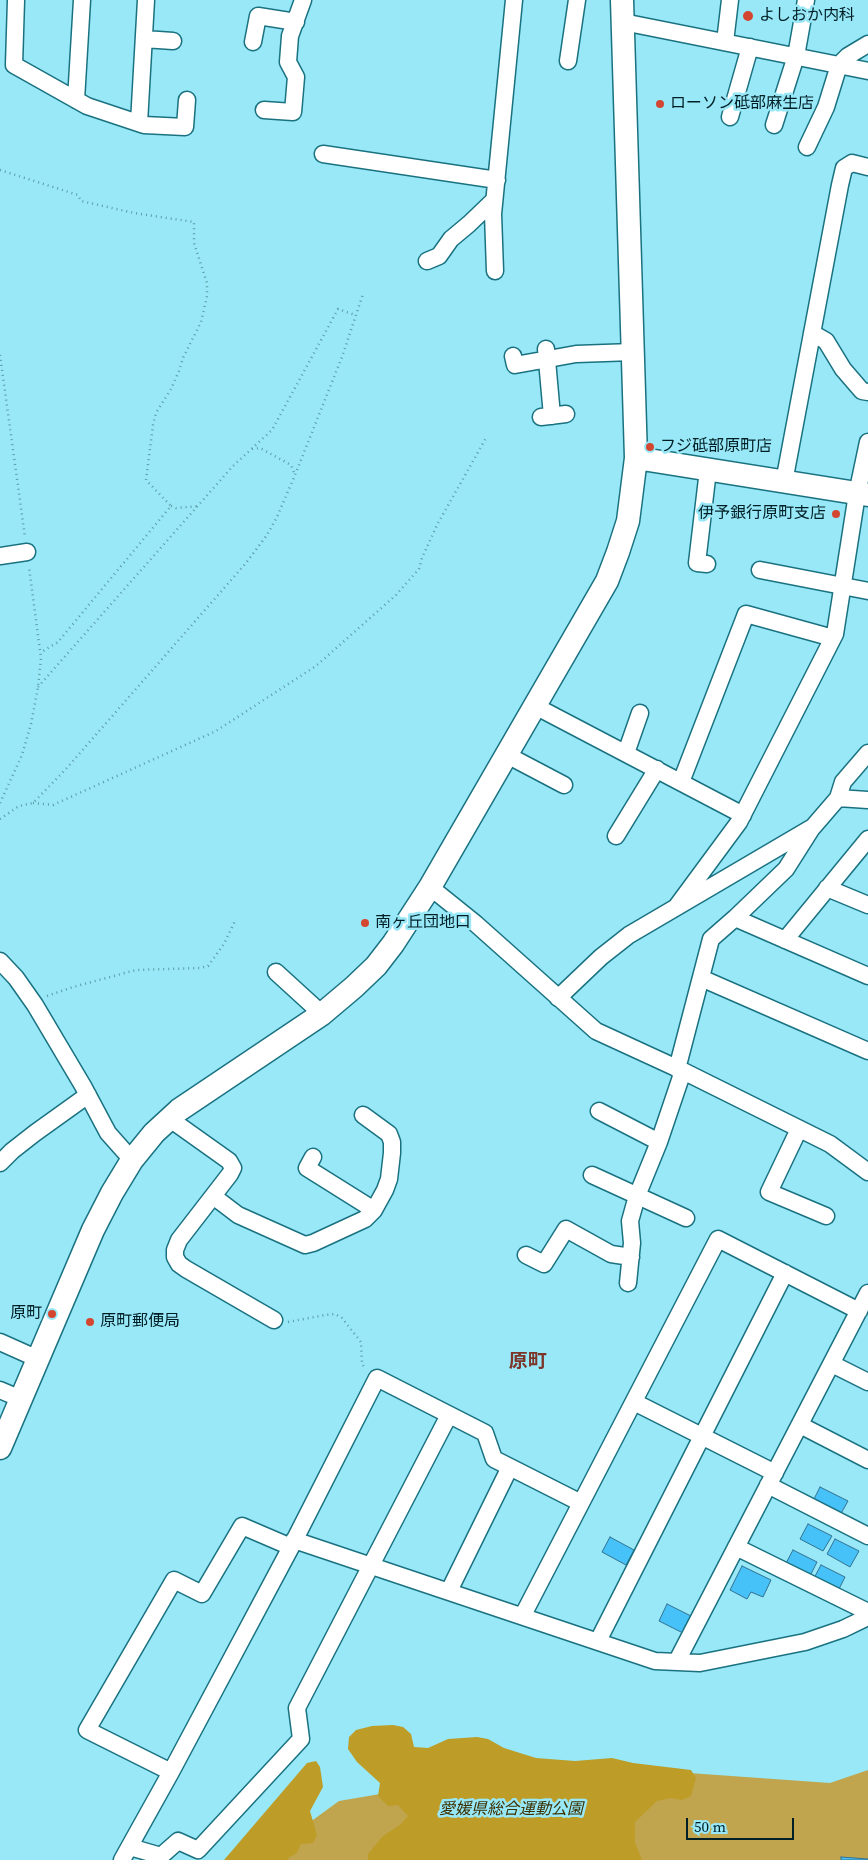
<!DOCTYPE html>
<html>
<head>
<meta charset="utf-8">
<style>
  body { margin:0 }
  #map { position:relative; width:868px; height:1860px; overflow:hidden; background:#98e8f8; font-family:"Source Serif 4",serif }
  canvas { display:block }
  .scale { position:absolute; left:686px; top:1818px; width:108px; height:22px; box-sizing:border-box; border:2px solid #001f25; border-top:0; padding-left:6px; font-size:15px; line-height:18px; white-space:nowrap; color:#001f25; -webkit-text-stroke:4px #98e8f8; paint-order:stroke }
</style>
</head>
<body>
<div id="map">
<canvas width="868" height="1860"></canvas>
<div class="scale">50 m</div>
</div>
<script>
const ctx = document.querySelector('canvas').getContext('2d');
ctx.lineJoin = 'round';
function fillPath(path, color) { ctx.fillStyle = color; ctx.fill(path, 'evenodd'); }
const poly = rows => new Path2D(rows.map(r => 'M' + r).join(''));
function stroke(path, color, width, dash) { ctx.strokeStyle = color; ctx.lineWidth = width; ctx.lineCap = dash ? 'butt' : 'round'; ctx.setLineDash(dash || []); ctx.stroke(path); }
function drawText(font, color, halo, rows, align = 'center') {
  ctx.font = font + ' "Source Serif 4","Noto Sans JP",serif'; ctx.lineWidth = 5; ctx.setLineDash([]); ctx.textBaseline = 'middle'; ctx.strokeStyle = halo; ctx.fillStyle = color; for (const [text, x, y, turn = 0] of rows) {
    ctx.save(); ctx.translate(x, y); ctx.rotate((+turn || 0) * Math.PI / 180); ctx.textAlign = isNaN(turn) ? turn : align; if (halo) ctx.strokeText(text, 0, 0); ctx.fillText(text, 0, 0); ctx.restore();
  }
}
fillPath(poly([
  [506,1760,830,1783,868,1770,868,1860,258,1860,339,1801,427,1786]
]), '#c1a54e');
fillPath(poly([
  [393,1725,403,1727,411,1734,414,1747,428,1748,448,1739,477,1737,488,1739,504,1748,536,1758,575,1761,612,1758,633,1763,691,1770,696,1778,691,1796,682,1800,671,1798,657,1801,635,1822,635,1843,642,1860,368,1860,368,1854,383,1836,400,1825,408,1816,398,1805,388,1806,378,1796,380,1783,357,1762,348,1749,349,1737,356,1730,372,1726],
  [316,1761,320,1767,323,1787,310,1811,317,1835,313,1843,301,1844,296,1854,289,1857,288,1860,224,1860,307,1763]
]), '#bd9c27');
const building = poly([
  [820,1487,848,1501,839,1517,812,1503,820,1487],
  [808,1524,832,1536,823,1551,800,1539,808,1524],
  [610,1537,634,1550,626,1565,602,1552,610,1537],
  [835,1539,859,1551,850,1567,827,1554,835,1539],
  [793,1550,817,1562,809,1578,785,1565,793,1550],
  [821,1565,845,1577,837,1593,813,1580,821,1565],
  [742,1566,771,1580,763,1597,751,1592,747,1599,730,1590,742,1566],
  [667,1604,693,1617,685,1634,659,1621,667,1604],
  [841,1857,868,1859,868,1860,841,1860,841,1857]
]);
fillPath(building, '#46c2f9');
stroke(building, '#327291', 1);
const street = poly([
  [16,0,14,65,87,106,144,125,185,127,187,100],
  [623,22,868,71],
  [144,39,173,41],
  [253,42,258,16,296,22],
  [725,42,730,0],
  [568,61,577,0],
  [76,100,82,0],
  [264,110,293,112,296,77,288,62,290,36,303,0],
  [730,117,750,47],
  [139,123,146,0],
  [774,125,796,56,806,0],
  [807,147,826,107,839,65,848,56,868,44],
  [323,154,497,180],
  [427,261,439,256,451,239,469,224,494,200],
  [495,271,493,214,514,0],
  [812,333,826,341,843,369,862,391,868,392],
  [546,349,552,416],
  [513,356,515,365,576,354,633,352],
  [541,417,566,414],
  [784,482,840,185,844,168,852,163,868,167],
  [0,556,27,552],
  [707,564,697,563,708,470],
  [760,570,868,591],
  [535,706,743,815],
  [626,753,640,713],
  [507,755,564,785],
  [681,782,746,614,833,638],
  [838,798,843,782,868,753],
  [616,836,657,769],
  [430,887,476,924,596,1031,683,1071,830,1144,868,1172],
  [827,888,868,905],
  [677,906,739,822,835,634,857,494,868,442],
  [735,918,868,976],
  [785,940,868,839],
  [0,961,16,978,35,1005,83,1086,108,1133,132,1160],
  [276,972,322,1014],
  [701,978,868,1051],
  [558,998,601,957,629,935,813,827,838,798,868,800],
  [677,1069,711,939,735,918,786,869,812,828],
  [599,1111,659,1142],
  [170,1119,229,1161,233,1168,230,1174,179,1240,175,1250,175,1257,179,1264,186,1269,274,1320],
  [799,1129,769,1192,826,1216],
  [313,1157,307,1168,374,1210],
  [0,1163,12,1151,35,1133,88,1095],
  [592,1175,686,1218],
  [213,1196,238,1215,305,1245,313,1243,365,1219,374,1210,385,1190,389,1179,392,1153,392,1142,389,1134,363,1115],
  [526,1255,544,1264,566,1229,611,1254,631,1257],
  [628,1283,632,1243,630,1221,637,1196,659,1142,683,1071],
  [0,1342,38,1359],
  [832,1364,868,1382],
  [0,1390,21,1399],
  [634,1402,775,1473],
  [800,1425,868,1460],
  [768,1485,868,1536],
  [294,1540,655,1661,700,1663,805,1642,843,1629,868,1617],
  [736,1547,868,1612],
  [449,1591,510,1467],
  [523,1615,718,1239,859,1311],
  [598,1641,785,1273],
  [677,1661,868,1293],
  [171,1772,87,1730,174,1580,202,1594,242,1526,291,1547],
  [130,1847,161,1856,178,1841,198,1850,301,1739,297,1708,449,1415],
  [122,1860,171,1772,291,1547,377,1378,485,1433,494,1459,581,1503]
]);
const secondary = poly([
  [636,458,868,495],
  [0,1448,93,1230,112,1193,132,1160,154,1133,179,1110,322,1014,354,987,376,966,393,944,430,887,607,581,618,552,628,521,636,458,622,0]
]);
stroke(street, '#1a7280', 19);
stroke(secondary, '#1a7280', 25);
stroke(poly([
  [0,170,78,195,81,201,134,213,194,222,194,243,207,283,207,296,201,322,183,358,179,371,171,389,156,413,153,425,146,480,171,506,58,642,40,653],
  [0,355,25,537],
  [252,449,260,448,291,465,295,475],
  [171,506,176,508,199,506],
  [38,687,233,466,272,430,338,309,355,315],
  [0,803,22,755,31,724,38,687,41,658,29,567],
  [33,803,53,805,216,731,316,666,396,595,419,569,422,558,437,525,486,438],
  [0,819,19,806,33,803,66,769,246,563,267,535,277,517,295,475,342,357,363,294],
  [47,996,73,987,136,970,200,968,208,966,224,944,235,921],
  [288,1322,325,1315,335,1314,342,1318,361,1342,362,1364,366,1369]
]), '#5e9ba7', 2.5, [1, 4]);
stroke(street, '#fff', 16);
stroke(secondary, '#fff', 22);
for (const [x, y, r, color] of [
  [748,16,6,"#d34731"],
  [660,104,5,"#d34731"],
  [650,447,5,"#d34731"],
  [836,514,5,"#d34731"],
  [365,923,5,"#d34731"],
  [52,1314,5,"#d34731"],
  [90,1322,5,"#d34731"]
]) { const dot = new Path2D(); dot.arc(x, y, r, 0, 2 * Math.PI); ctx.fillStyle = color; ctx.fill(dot); stroke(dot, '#98e8f8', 2); }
drawText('16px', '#001f25', '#98e8f8', [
  ["よしおか内科",759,16],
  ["ローソン砥部麻生店",670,104],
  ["フジ砥部原町店",660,447],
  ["伊予銀行原町支店",826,514,"right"],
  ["南ヶ丘団地口",375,923],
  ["原町",42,1314,"right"],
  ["原町郵便局",100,1322]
], 'left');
drawText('italic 16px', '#3d3000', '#98e8f8', [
  ["愛媛県総合運動公園",511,1810]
]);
drawText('bold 19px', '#7b3529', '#98e8f8', [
  ["原町",528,1362]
]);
</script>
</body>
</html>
